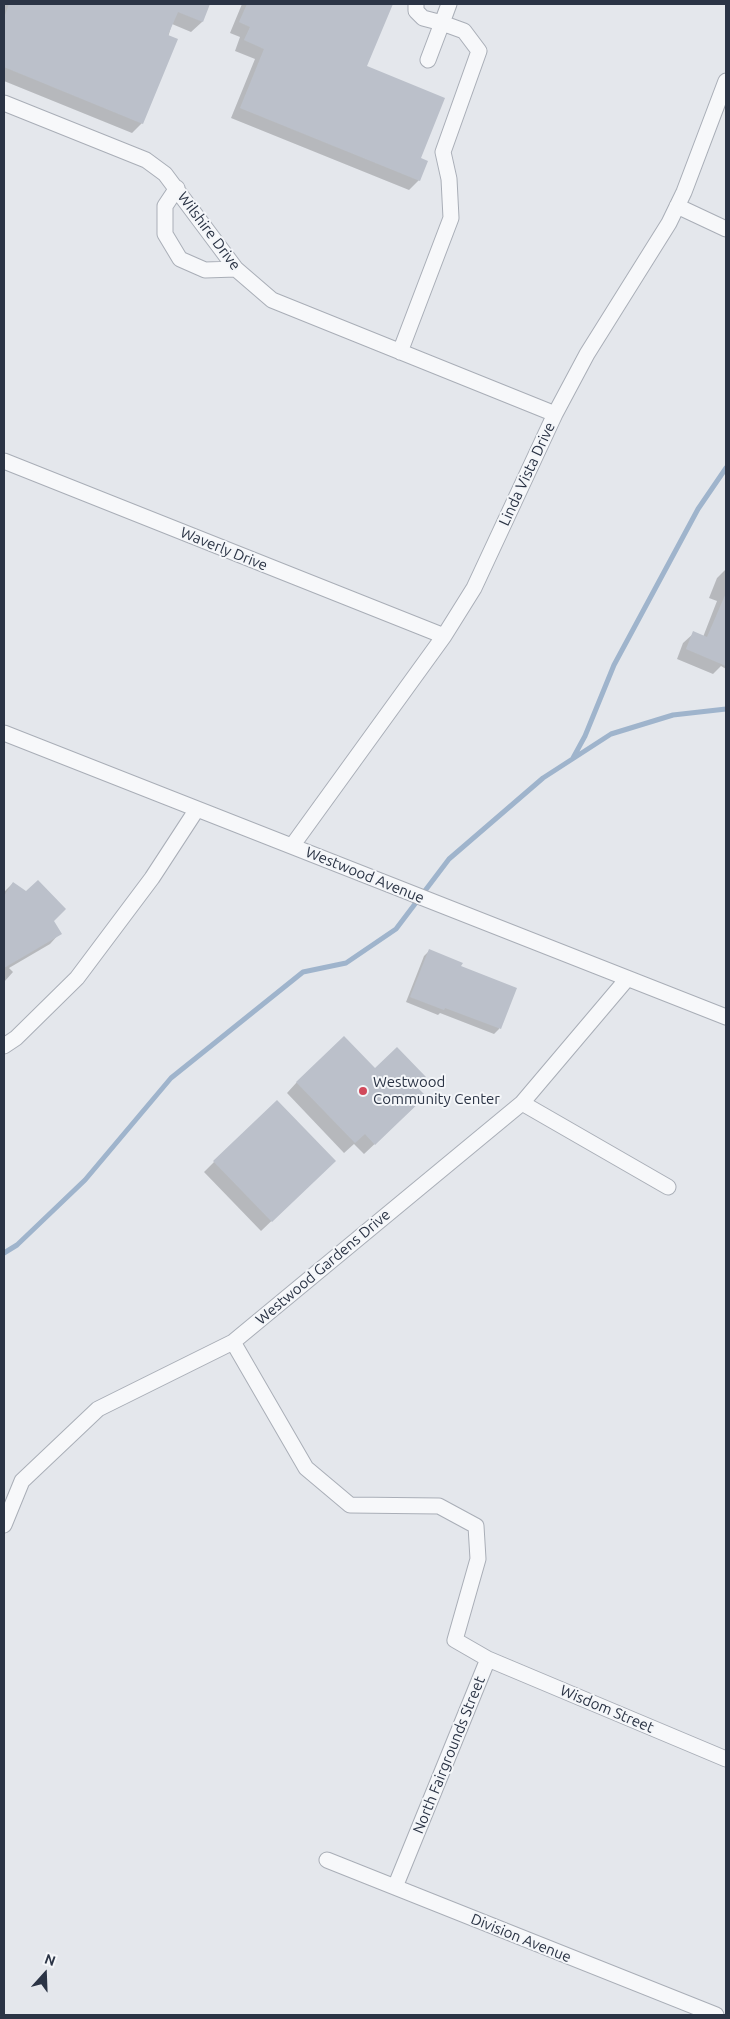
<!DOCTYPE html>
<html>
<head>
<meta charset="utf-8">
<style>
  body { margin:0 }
  #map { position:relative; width:730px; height:2019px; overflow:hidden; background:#e4e7ec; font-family:Ubuntu,sans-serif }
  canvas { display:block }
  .frame { position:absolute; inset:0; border:5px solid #2b3445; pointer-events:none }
  .north { position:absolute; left:20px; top:1949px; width:50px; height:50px; -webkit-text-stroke:4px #f4f6f9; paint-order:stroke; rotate:20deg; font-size:14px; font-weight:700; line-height:20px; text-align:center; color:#2b3445 }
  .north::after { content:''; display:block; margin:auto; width:18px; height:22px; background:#2b3445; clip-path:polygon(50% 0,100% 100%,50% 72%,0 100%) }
</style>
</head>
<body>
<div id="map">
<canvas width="730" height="2019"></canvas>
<div class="frame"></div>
<div class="north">N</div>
</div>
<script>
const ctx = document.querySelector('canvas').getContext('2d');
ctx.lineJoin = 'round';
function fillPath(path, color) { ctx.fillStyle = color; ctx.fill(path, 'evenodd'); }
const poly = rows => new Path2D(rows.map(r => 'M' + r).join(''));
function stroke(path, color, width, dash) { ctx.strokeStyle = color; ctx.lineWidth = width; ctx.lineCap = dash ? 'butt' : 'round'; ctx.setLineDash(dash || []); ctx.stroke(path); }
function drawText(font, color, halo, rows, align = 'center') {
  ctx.font = font + ' Ubuntu,sans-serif'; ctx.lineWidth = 4; ctx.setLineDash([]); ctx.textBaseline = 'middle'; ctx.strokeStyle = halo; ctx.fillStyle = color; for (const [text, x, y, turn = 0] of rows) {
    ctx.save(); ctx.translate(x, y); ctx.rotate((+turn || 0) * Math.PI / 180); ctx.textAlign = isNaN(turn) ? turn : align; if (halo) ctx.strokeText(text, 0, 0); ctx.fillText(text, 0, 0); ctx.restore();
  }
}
fillPath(poly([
  [5,4,209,4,202,22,191,32,172,24,142,123,132,133,4,81],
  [242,4,391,4,365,67,419,159,419,180,409,190,231,118,255,59,235,51,240,37,230,33],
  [726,569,726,669,721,666,713,674,677,659,683,643,694,633,703,637,717,601,709,598,717,578],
  [13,883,53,921,60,933,50,944,9,968,13,972,4,982,4,892],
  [429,951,459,967,515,989,499,1029,494,1034,440,1013,438,1015,406,1002,424,956],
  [375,1070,415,1086,414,1107,364,1154,354,1144,344,1153,287,1093,297,1082],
  [214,1162,324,1171,261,1231,204,1172]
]), '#0003');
stroke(poly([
  [573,758,585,736,614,665,698,509,726,468],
  [4,1253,17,1245,85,1180,171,1078,303,972,346,963,396,929,449,859,543,778,611,734,673,715,726,709]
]), '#9fb4cc', 5);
fillPath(poly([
  [9,4,210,4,203,22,178,12,168,35,178,39,143,124,4,67,4,18],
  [247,4,393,4,367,66,445,98,421,158,428,161,420,181,240,108,264,49,244,40,250,27,239,22],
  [726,593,726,666,686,649,693,631,707,637],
  [38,880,66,909,54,921,62,934,4,968,4,896,13,882,26,891],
  [429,949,463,963,461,966,517,988,501,1029,445,1008,444,1010,410,997],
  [344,1036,375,1068,397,1047,426,1077,416,1086,426,1096,375,1145,365,1134,355,1143,296,1082],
  [277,1100,336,1161,272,1222,213,1161]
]), '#bbc0ca');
const minor = poly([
  [416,4,416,11,423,18,442,23,428,60],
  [4,103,146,160,165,174,236,269,272,300,555,414],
  [177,188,165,206,165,234,180,259,205,270,236,269],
  [677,206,726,229],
  [400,352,451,218,449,179,443,152,479,51,464,31,442,23,449,4],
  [4,461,444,636],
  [4,733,726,1017],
  [292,846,444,636,474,588,555,414,587,354,669,223,684,192,726,81],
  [4,1046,16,1038,77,978,152,878,197,809],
  [522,1103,668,1187],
  [233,1342,306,1468,350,1505,439,1506,476,1526,478,1559,455,1640,488,1659,395,1887],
  [4,1525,22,1481,98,1409,233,1342,522,1103,627,979],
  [488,1659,726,1759],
  [327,1860,716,2015]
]);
stroke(minor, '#a9aeb7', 17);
stroke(minor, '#f7f8fa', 15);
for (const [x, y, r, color] of [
  [363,1091,5,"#d1495b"]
]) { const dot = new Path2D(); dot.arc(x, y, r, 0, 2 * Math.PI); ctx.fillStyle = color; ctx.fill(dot); stroke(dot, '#f4f6f9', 2); }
drawText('15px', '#2b3445', '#f4f6f9', [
  ["Wilshire Drive",209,231,53],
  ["Linda Vista Drive",527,474,-65],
  ["Waverly Drive",224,549,22],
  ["Westwood Avenue",365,875,22],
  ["Westwood Gardens Drive",323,1267,-40],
  ["Wisdom Street",607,1709,23],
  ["North Fairgrounds Street",449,1755,-68],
  ["Division Avenue",521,1938,22]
]);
drawText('15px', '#2b3445', '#f4f6f9', [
  ["Westwood",373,1082],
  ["Community Center",373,1099]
], 'left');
</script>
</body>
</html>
